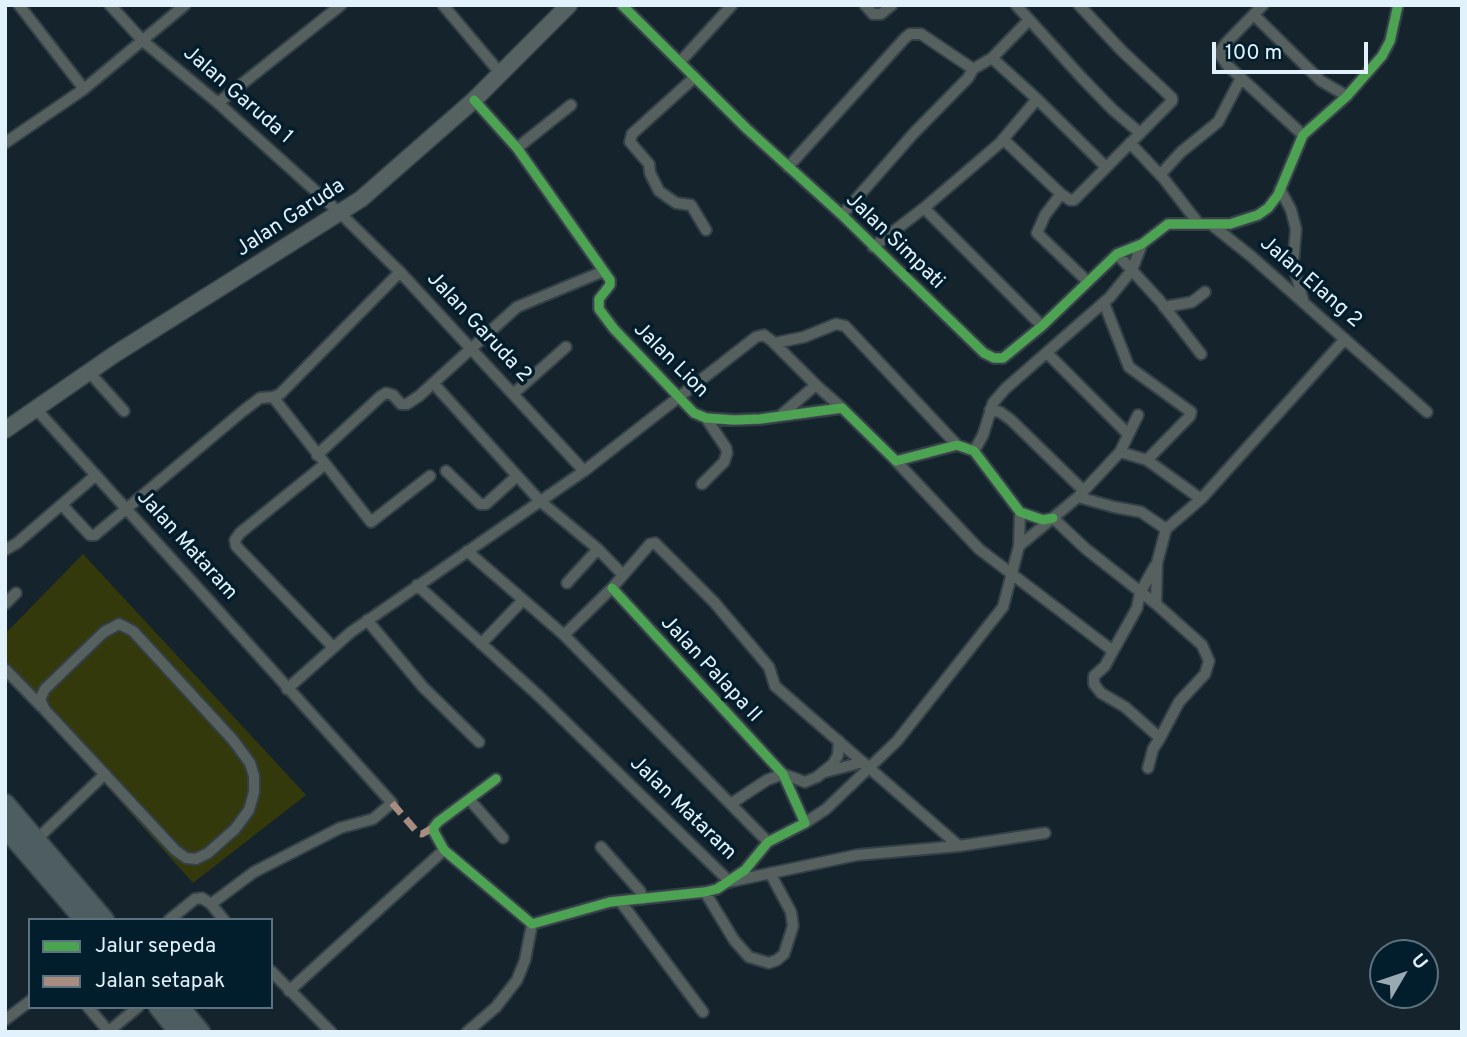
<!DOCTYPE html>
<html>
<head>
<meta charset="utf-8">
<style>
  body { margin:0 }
  #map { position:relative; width:1467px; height:1037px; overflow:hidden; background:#15242c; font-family:Overpass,sans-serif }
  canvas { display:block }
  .frame { position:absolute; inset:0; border:7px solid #e2f2fc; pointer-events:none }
  .legend { position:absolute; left:28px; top:918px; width:245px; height:91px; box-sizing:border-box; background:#021e2c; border:2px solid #5c737f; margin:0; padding:9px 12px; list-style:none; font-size:21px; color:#e2f2fc }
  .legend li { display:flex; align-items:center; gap:14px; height:35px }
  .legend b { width:35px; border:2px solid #5c737f }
  .north { position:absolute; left:1369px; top:939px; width:70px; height:70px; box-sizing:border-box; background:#021e2c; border:2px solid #5c737f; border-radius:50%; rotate:51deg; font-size:19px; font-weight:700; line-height:28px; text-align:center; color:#e2f2fc }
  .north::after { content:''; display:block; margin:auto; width:24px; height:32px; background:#9aaab3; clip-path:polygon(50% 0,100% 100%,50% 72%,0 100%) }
  .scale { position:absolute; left:1212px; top:42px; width:156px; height:32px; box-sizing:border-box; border:4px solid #e2f2fc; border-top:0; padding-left:9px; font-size:21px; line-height:24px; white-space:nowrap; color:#e2f2fc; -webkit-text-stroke:5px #021e2c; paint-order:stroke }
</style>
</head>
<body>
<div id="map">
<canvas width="1467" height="1037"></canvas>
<div class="frame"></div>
<ul class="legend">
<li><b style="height:9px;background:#4ca352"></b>Jalur sepeda</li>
<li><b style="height:9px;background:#a88b81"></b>Jalan setapak</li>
</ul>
<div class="north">U</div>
<div class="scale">100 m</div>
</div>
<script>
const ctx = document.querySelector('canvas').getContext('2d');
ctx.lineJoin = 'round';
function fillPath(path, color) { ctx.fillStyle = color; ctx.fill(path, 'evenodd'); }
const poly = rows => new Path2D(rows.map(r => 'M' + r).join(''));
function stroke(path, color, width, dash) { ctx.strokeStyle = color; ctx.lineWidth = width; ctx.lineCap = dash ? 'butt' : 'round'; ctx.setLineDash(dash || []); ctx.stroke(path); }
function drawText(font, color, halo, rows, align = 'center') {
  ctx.font = font + ' Overpass,sans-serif'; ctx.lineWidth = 7; ctx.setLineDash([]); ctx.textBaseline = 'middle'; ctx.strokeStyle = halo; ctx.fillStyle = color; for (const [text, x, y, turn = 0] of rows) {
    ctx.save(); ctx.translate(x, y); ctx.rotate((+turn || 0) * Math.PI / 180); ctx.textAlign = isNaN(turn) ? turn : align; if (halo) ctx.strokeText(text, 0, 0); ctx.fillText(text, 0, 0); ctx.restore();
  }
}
fillPath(poly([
  [83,554,306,795,193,883,5,673,5,634]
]), '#34390c');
const street = poly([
  [19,5,84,89],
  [110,5,143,41,218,103,341,214,400,272,584,471],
  [443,5,501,74],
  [622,5,747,129,842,215,984,353,994,358,1003,358,1042,326,1117,254,1142,244,1168,224,1230,224,1258,215,1268,208,1278,195,1303,135,1347,96,1382,56,1390,41,1398,5],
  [865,5,873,14,881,14,892,5],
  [1016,5,1082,78,1113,110,1140,133],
  [1263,5,1226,43,1219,53,1227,65,1303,135],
  [1254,15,1321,81,1347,96],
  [992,58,1029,20],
  [680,62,732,5],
  [695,77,632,134,630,142,649,164,650,173,659,191,676,203,691,205,706,230],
  [474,100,517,148,610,280,610,285,599,299,599,309,614,329,694,413,706,418,734,420,760,419,842,408,896,461,957,445,974,451,1020,512,1043,520,1053,518],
  [218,103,341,5],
  [1003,139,1061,194,1070,200,1074,200,1172,101,1172,98,1122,51,1079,5],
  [5,143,84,89,185,5],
  [1130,143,1164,179,1199,224],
  [517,148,571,105],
  [788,167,905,38,910,34,921,34,973,69,992,58,1037,99],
  [1160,175,1181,152,1218,122,1241,78],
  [1280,189,1291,210,1296,229,1293,264,1303,300],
  [1061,194,1045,215,1037,233,1087,281],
  [924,208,1042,326],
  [842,215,913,134,968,78,973,69],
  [1212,225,1252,257,1427,412],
  [873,247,924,208,1000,143,1037,99,1106,167],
  [1117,254,1160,301,1201,354],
  [1104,303,1129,367,1191,412,1190,416,1147,460],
  [1164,307,1192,302,1205,292],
  [775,343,804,337,836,324,845,326,957,445],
  [1047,353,1128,434],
  [89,372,124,411],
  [433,383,540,501,598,549,623,575],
  [816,385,842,408],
  [513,394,566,347],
  [273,397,371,522,430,476],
  [36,409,392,803,373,819,340,828,254,872,211,904],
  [990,410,1000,412,1011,420,1084,491],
  [974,451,983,435,993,403,1005,389,1110,297,1132,270,1142,244],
  [1120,452,1138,415],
  [317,455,381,396,386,393,393,395,401,404,407,404,419,396,517,307,604,271],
  [896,461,979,549,1113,651,1105,666,1094,676,1094,684,1101,693,1125,707,1160,738,1179,702,1205,674,1209,661,1202,645,1156,604,1157,563,1166,529,1141,512,1114,507,1078,497],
  [324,465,240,533,235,540,236,546,332,646],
  [446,471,480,504,486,504,517,476],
  [702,484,724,462,727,453,726,448,706,418],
  [62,505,90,535,95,535,243,411,260,398,273,397,280,394,400,272],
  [1053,518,1086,549,1156,604],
  [1166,529,1201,499,1345,339],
  [1019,546,1078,497,1120,452,1147,460,1201,499],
  [5,550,17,543,96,475],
  [467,551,564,635,768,842],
  [567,583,598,549],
  [417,585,540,697,730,882],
  [5,604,16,593],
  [367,620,423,687,479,742],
  [119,624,133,631,233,740,250,763,254,776,254,792,249,810,235,829,208,853,196,859,186,858,175,850,45,710,40,699,45,689,104,632,119,624],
  [564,635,612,588,650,544,655,543,714,602,769,667,775,686,959,846,1045,833],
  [481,644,523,600],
  [1113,651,1137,608,1140,593,1155,566],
  [5,669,42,707],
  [287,689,351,632,584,471,756,337,764,335,772,341,816,385,781,415],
  [1148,768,1153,749,1160,738],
  [825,772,863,762],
  [496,779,438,822,434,827,434,832,444,850,532,924,610,902,705,892,717,889,745,870,768,842,805,823,783,774,612,588],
  [469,799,503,838],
  [732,803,767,780,783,774,805,782,817,777,833,764,838,755,839,741],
  [805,823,826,809,897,741,1003,607,1019,546,1020,512],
  [36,840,105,774],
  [601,847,640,891,643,899],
  [733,881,857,855,959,846],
  [705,892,734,940,749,957,769,963,777,960,784,954,793,926,791,912,770,873],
  [620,901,703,1012],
  [169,920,195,899,202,898,211,904,224,920],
  [271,971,331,1032],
  [289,991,444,850],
  [88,1007,109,1032],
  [5,1020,30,1001],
  [108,1032,138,1007],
  [467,1032,496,1007,517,980,525,960,532,924]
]);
const secondary = poly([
  [5,430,115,354,361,199,474,100,569,5]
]);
const highway = poly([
  [5,804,104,920],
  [5,827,85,920],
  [159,1007,179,1032],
  [179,1007,200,1032]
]);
stroke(street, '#334047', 14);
stroke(secondary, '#334047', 19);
stroke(highway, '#334047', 23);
stroke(street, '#56605e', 10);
stroke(secondary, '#566262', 16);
stroke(highway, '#4e5d5f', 19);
stroke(poly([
  [392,803,418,833,422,834,434,827]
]), '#a88b81', 7, [14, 7]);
stroke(poly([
  [622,5,747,129,842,215,984,353,994,358,1003,358,1042,326,1117,254,1142,244,1168,224,1230,224,1258,215,1268,208,1278,195,1303,135,1347,96,1382,56,1390,41,1398,5],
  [474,100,517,148,610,280,610,285,599,299,599,309,614,329,694,413,706,418,734,420,760,419,842,408,896,461,957,445,974,451,1020,512,1043,520,1053,518],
  [496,779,438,822,434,827,434,832,444,850,532,924,610,902,705,892,717,889,745,870,768,842,805,823,783,774,612,588]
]), '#4ca352', 9);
drawText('21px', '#e2f2fc', '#021e2c', [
  ["Jalan Garuda 1",237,96,41],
  ["Jalan Garuda",291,219,-33],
  ["Jalan Simpati",894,242,44],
  ["Jalan Elang 2",1310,283,41],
  ["Jalan Garuda 2",478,328,47],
  ["Jalan Lion",670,361,45],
  ["Jalan Mataram",186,546,48],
  ["Jalan Palapa II",710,670,47],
  ["Jalan Mataram",682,809,44]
]);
</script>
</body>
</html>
